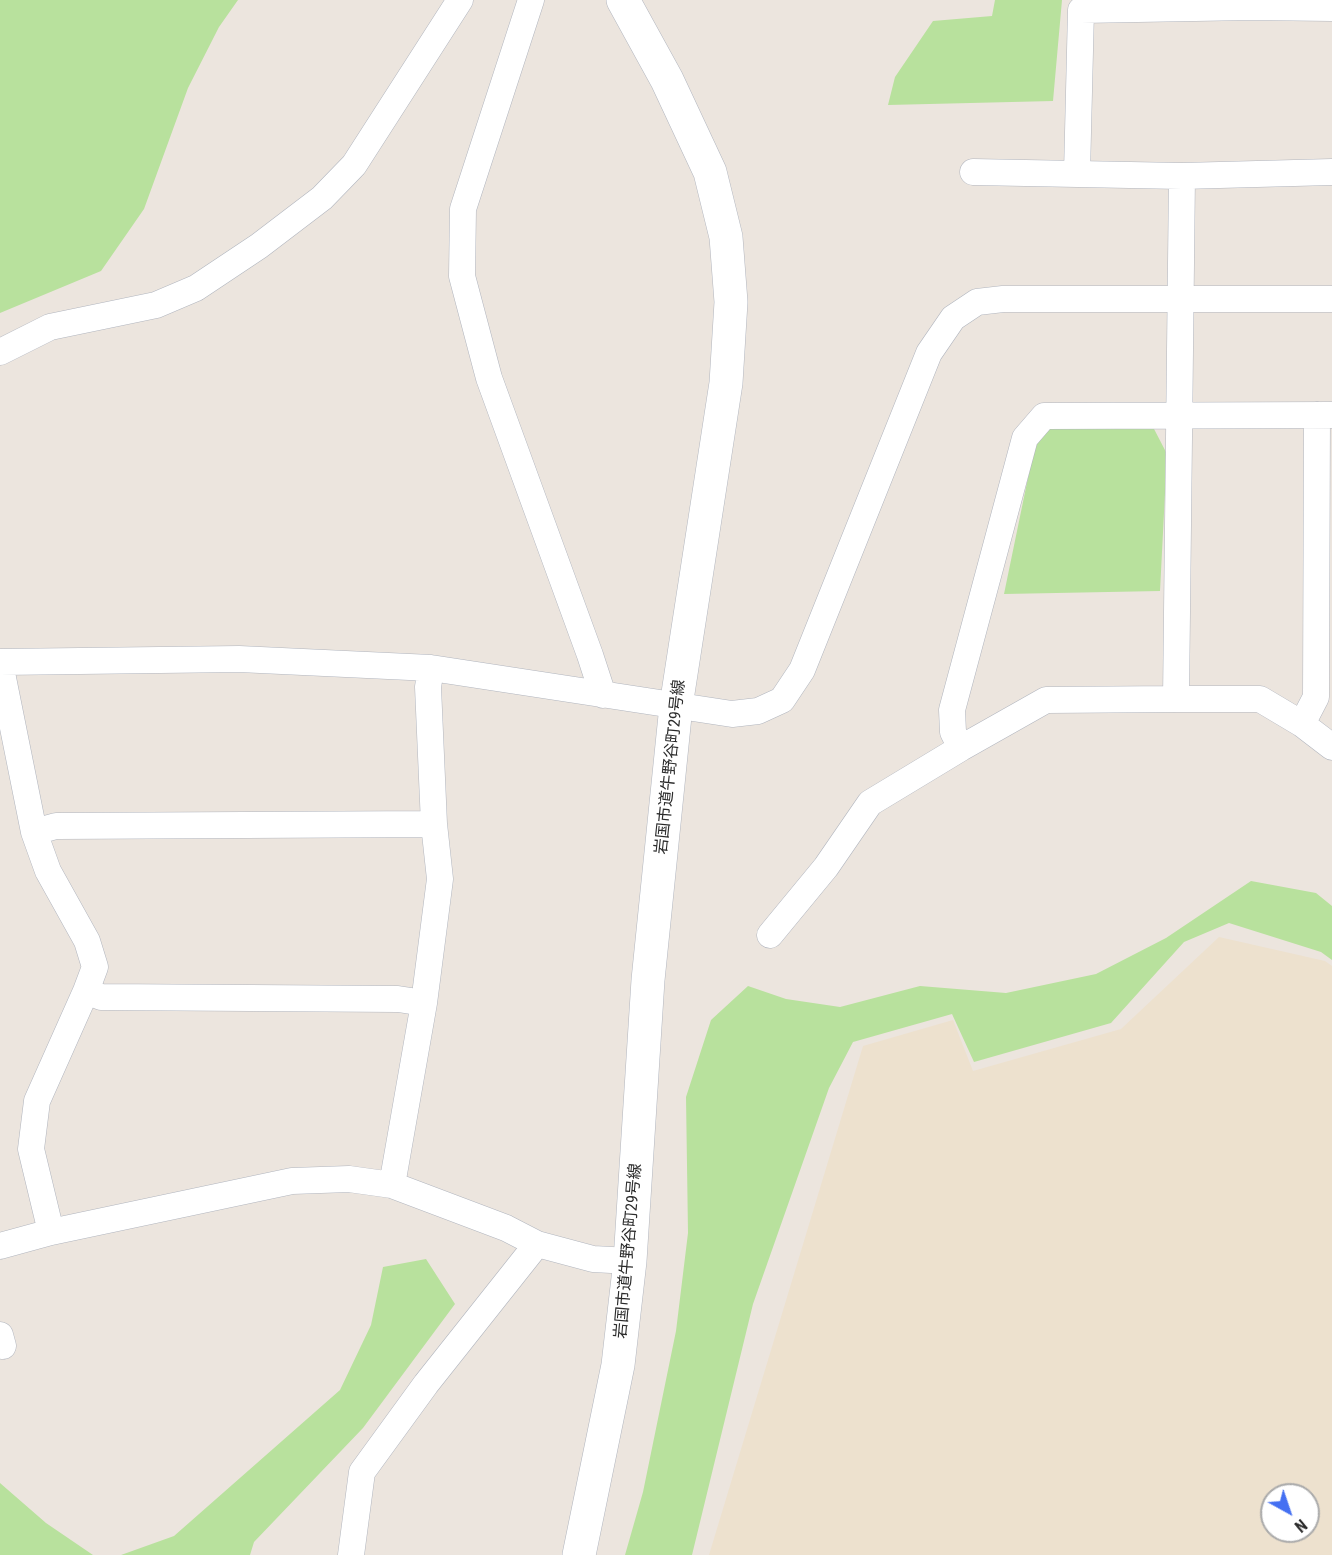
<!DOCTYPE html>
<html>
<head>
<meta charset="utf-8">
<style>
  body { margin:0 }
  #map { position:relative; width:1332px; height:1555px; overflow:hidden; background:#ece5de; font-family:"Roboto Condensed",sans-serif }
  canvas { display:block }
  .north { position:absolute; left:1260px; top:1483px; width:60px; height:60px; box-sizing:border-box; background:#fff; border:2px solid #aaa; border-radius:50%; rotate:140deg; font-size:16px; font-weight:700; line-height:24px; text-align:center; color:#2b2b2b }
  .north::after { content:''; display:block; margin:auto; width:21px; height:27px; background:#4570f2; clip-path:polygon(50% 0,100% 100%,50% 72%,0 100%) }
</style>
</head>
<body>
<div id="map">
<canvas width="1332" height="1555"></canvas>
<div class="north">N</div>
</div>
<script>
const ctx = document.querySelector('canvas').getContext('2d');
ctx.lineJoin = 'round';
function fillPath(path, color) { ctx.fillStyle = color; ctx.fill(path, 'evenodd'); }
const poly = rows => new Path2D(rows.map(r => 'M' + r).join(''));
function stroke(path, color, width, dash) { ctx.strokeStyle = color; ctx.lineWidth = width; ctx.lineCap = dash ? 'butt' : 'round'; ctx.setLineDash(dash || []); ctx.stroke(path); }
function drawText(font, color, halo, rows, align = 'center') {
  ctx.font = font + ' "Roboto Condensed","Noto Sans JP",sans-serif'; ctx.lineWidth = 4.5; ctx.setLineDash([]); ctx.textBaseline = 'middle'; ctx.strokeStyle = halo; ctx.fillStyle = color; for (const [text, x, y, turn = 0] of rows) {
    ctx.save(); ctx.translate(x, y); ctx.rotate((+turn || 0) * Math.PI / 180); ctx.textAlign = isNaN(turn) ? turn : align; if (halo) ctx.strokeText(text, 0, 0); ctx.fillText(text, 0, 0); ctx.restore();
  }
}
fillPath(poly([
  [1219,937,1325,961,1332,966,1332,1555,709,1555,863,1046,953,1020,973,1071,1121,1029],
  [1272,1495,1308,1495,1308,1531,1272,1531]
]), '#ede1ce');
fillPath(poly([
  [0,0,238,0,219,27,188,88,144,209,101,271,0,313],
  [995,0,1062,0,1053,101,888,105,895,77,933,21,992,16],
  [1153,427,1167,454,1160,591,1004,594,1036,439,1051,428],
  [1251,881,1316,893,1332,906,1332,960,1321,952,1229,923,1184,942,1111,1023,974,1062,952,1014,853,1042,829,1088,753,1304,692,1555,625,1555,643,1492,676,1331,688,1233,686,1097,711,1020,748,986,786,999,840,1007,920,986,1006,993,1096,974,1166,938],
  [426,1259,455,1304,363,1428,254,1542,250,1555,121,1555,174,1536,340,1390,371,1325,383,1267],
  [0,1483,46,1523,93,1555,0,1555]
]), '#b8e19d');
const street = poly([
  [531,0,463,209,462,276,489,378,590,655,603,695],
  [1251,0,1251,7,1332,8],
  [973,172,1182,176,1332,172],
  [1077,173,1081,10,1251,7],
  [0,352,50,327,156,305,196,288,259,246,322,198,354,165,460,0],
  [1317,415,1316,697,1302,724,1332,747],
  [0,662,239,659,431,668,732,714,758,711,782,700,802,670,929,353,953,318,977,302,1003,299,1332,299],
  [0,663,34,832,48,871,87,941,95,967,86,991,37,1101,31,1149,51,1232],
  [1176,699,1260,699,1302,724],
  [961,748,953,732,952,710,1025,438,1044,416,1332,415],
  [34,832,56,826,434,824],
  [770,935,826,867,870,803,961,748,1046,700,1176,699,1182,176],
  [86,991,101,997,398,999,424,1003],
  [392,1185,424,1003,440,879,434,824,428,687,431,668],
  [0,1246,51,1232,292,1181,349,1179,392,1185,506,1228,537,1244,593,1259,630,1261],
  [0,1335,3,1346],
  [351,1555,362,1472,426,1384,537,1244]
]);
const secondary = poly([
  [579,1555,618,1365,630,1261,648,980,676,706,726,383,731,302,726,237,710,172,667,80,623,0]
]);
stroke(street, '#b1b5be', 27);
stroke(secondary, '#b1b5be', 34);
stroke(street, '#fff', 26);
stroke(secondary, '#fff', 33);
drawText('16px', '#2b2b2b', '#fff', [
  ["岩国市道牛野谷町29号線",671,767,-84],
  ["岩国市道牛野谷町29号線",629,1251,-85]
]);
</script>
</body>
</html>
